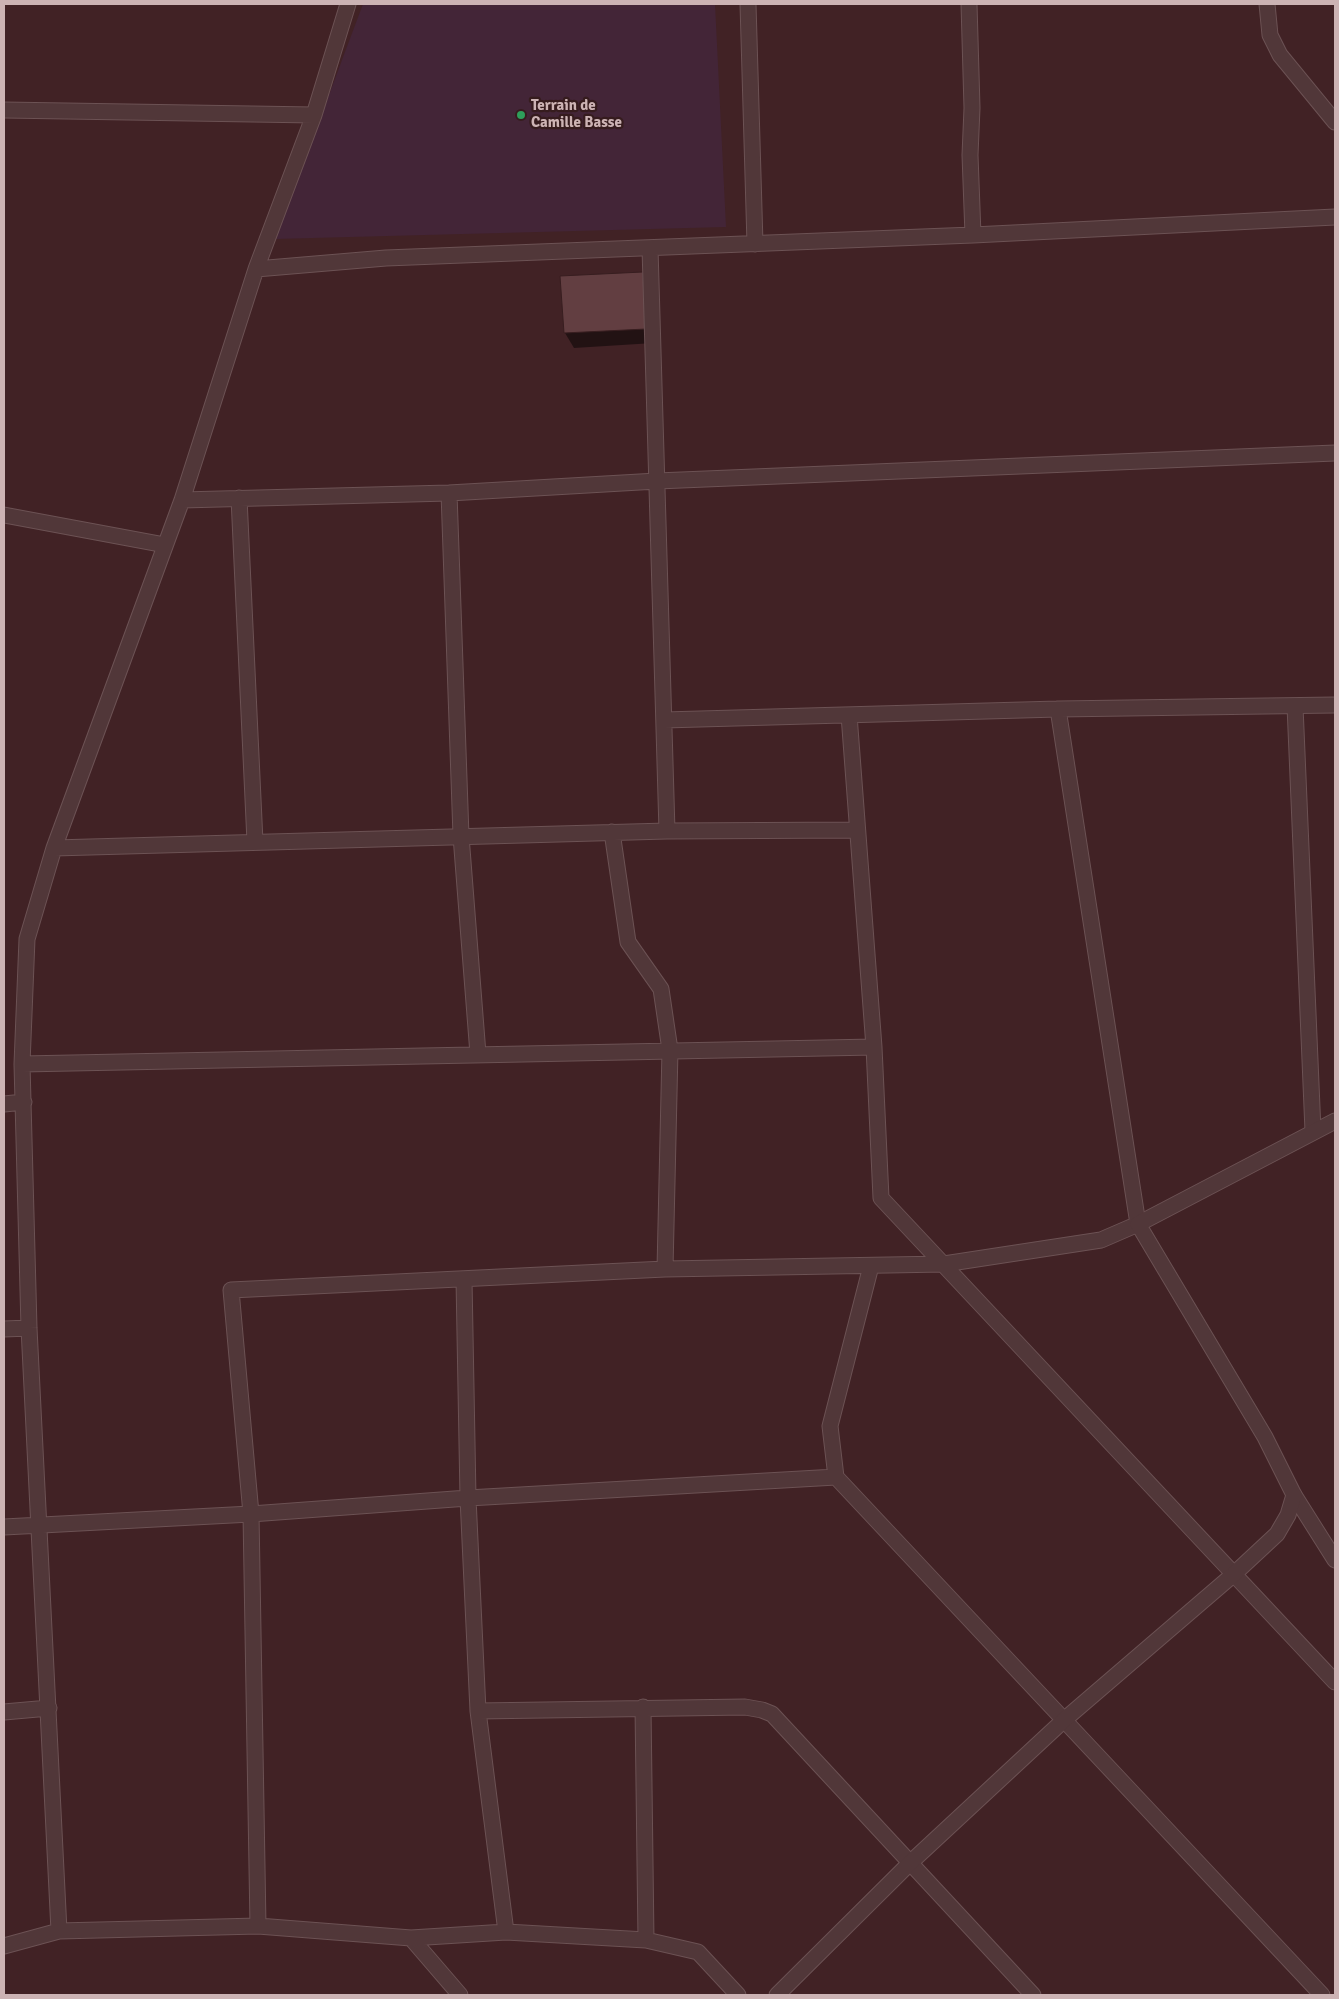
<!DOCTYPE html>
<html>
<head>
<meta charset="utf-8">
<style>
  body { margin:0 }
  #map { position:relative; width:1339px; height:1999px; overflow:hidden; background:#412225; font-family:Signika,sans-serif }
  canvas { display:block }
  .frame { position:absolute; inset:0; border:5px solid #ccb3b4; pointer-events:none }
</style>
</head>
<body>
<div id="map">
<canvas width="1339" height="1999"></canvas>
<div class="frame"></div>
</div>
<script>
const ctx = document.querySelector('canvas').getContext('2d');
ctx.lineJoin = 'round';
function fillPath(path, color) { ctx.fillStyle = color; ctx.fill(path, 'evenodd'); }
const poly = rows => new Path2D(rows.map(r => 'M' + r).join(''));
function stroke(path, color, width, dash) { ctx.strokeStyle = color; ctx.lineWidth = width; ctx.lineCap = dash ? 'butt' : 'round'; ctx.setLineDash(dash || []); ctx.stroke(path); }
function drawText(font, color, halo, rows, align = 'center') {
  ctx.font = font + ' Signika,sans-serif'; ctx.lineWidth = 4.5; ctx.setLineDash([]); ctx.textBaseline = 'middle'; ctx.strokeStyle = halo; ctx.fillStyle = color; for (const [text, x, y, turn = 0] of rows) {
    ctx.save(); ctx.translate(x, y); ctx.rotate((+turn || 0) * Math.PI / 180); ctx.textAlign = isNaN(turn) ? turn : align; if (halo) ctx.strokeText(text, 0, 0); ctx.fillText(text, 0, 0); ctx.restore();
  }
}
fillPath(poly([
  [363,4,715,4,726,227,275,239]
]), '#432537');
fillPath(poly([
  [642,273,651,288,654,343,574,348,565,333,562,277]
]), '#0007');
const building = poly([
  [643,272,646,329,564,333,560,276,643,272]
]);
fillPath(building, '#623e41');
stroke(building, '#381e20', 1);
const minor = poly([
  [748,4,755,244],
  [969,4,972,108,970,155,973,235],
  [1267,4,1270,35,1280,55,1335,122],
  [4,110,314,115],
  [650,248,667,831],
  [256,269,386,258,973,235,1335,217],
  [449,493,461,836,478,1054],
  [239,498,255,842],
  [182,500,449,493,657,481,1335,453],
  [4,515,165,545],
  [1295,706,1313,1131],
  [849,715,874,1047,881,1198,1335,1682],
  [664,720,1058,709,1335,705],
  [612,832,628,942,661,989,670,1050,665,1269],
  [54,848,667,831,857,830],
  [22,1064,874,1047],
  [4,1104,24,1102],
  [871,1266,830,1426,836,1477,1322,1995],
  [464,1279,468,1498,478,1711,506,1932],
  [4,1329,29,1328],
  [1294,1495,1335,1560],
  [4,1527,251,1514,468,1498,836,1477],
  [643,1707,646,1940],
  [478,1711,745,1707,762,1710,772,1714,1033,1995],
  [4,1712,49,1708],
  [258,1926,251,1514,231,1290,665,1269,944,1264,1101,1240,1138,1224,1058,709],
  [59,1931,29,1328,22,1064,27,939,54,848,182,500,256,269,314,115,348,4],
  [411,1938,460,1995],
  [4,1946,59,1931,258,1926,411,1938,506,1932,646,1940,698,1952,738,1995]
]);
const tertiary = poly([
  [777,1995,910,1863,1064,1720,1234,1574,1277,1534,1288,1515,1294,1495,1265,1437,1138,1224,1335,1121]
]);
stroke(minor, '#6c5254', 17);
stroke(tertiary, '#6c5254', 17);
stroke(minor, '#513739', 15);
stroke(tertiary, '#513739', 15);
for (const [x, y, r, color] of [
  [521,115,5,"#2e9e5b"]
]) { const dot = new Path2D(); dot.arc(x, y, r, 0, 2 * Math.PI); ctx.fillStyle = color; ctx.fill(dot); stroke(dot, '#361c1e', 2); }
drawText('bold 15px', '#ccb3b4', '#361c1e', [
  ["Terrain de",531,106],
  ["Camille Basse",531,123]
], 'left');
</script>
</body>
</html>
